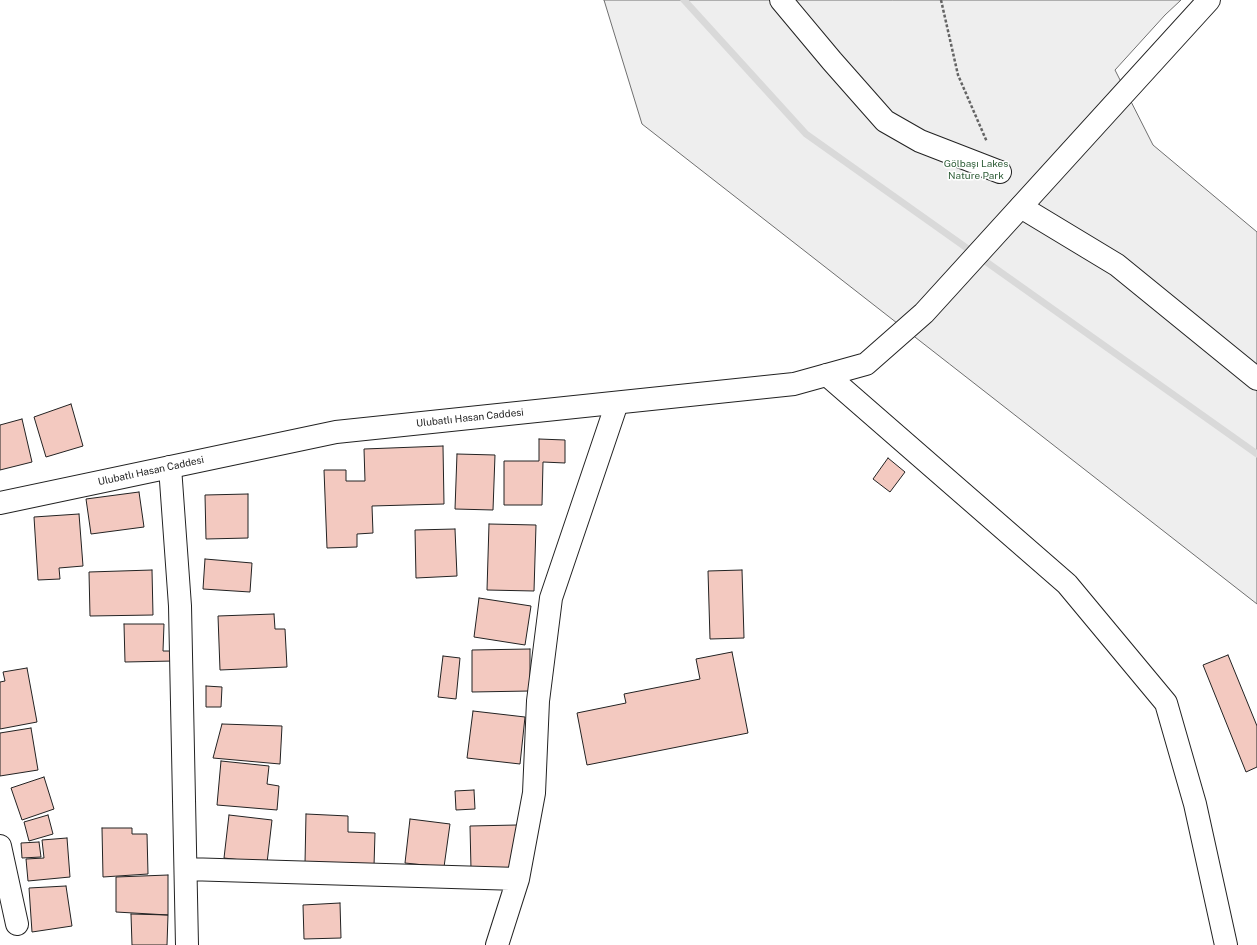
<!DOCTYPE html>
<html>
<head>
<meta charset="utf-8">
<style>
  body { margin:0 }
  canvas { display:block; background:#fff }
</style>
</head>
<body>
<canvas width="1257" height="945"></canvas>
<script>
const ctx = document.querySelector('canvas').getContext('2d');
ctx.lineJoin = 'round';
function fillPath(path, color) { ctx.fillStyle = color; ctx.fill(path, 'evenodd'); }
const poly = rows => new Path2D(rows.map(r => 'M' + r).join(''));
function stroke(path, color, width, dash) { ctx.strokeStyle = color; ctx.lineWidth = width; ctx.lineCap = dash ? 'butt' : 'round'; ctx.setLineDash(dash || []); ctx.stroke(path); }
function drawText(font, color, halo, rows, align = 'center') {
  ctx.font = font + ' "Public Sans",sans-serif'; ctx.lineWidth = 3; ctx.setLineDash([]); ctx.textBaseline = 'middle'; ctx.strokeStyle = halo; ctx.fillStyle = color; for (const [text, x, y, turn = 0] of rows) {
    ctx.save(); ctx.translate(x, y); ctx.rotate((+turn || 0) * Math.PI / 180); ctx.textAlign = isNaN(turn) ? turn : align; if (halo) ctx.strokeText(text, 0, 0); ctx.fillText(text, 0, 0); ctx.restore();
  }
}
const green = poly([
  [604,0,1181,0,1165,15,1115,70,1153,145,1257,232,1257,604,642,124,604,0]
]);
fillPath(green, '#eee');
stroke(green, '#6f6f6f', 1);
stroke(poly([
  [684,0,806,134,1257,454]
]), '#d9d9d9', 7);
const building = poly([
  [71,404,83,446,46,457,34,417,71,404],
  [22,419,32,462,0,470,0,425,22,419],
  [539,439,565,440,565,463,543,462,542,505,504,505,504,461,539,461,539,439],
  [443,446,444,504,372,506,373,533,357,534,357,547,327,548,324,470,346,470,346,481,365,481,364,449,443,446],
  [457,454,495,455,493,510,455,509,457,454],
  [888,458,905,472,890,492,873,479,888,458],
  [139,492,144,527,91,534,86,499,139,492],
  [248,494,248,538,206,539,205,495,248,494],
  [79,514,83,566,59,568,60,579,38,580,34,517,79,514],
  [489,524,536,525,534,591,487,590,489,524],
  [455,529,457,576,416,578,415,530,455,529],
  [205,559,252,563,250,592,203,589,205,559],
  [152,570,153,615,90,616,89,572,152,570],
  [742,570,744,638,710,639,708,571,742,570],
  [479,598,531,606,525,645,474,637,479,598],
  [274,614,275,629,285,629,287,667,220,670,218,616,274,614],
  [124,624,164,624,163,651,173,651,174,661,125,662,124,624],
  [530,649,530,691,472,692,472,650,530,649],
  [732,652,748,733,587,765,577,713,626,703,624,694,700,679,696,659,732,652],
  [1228,655,1257,726,1257,767,1246,772,1203,665,1228,655],
  [443,656,460,658,456,699,438,697,443,656],
  [27,668,37,722,0,729,0,682,5,681,3,672,27,668],
  [206,686,222,687,221,707,206,707,206,686],
  [473,711,525,717,520,764,467,758,473,711],
  [222,724,282,726,280,764,213,758,222,724],
  [31,728,38,770,0,776,0,733,31,728],
  [221,761,269,766,267,784,279,786,277,810,217,805,221,761],
  [44,777,54,809,22,820,11,788,44,777],
  [474,790,475,809,456,810,455,791,474,790],
  [306,814,348,816,348,832,375,833,374,866,305,863,306,814],
  [48,815,53,834,29,841,24,822,48,815],
  [229,815,272,820,267,863,224,858,229,815],
  [410,819,450,824,444,867,405,863,410,819],
  [517,825,517,867,471,869,470,826,517,825],
  [102,828,132,828,132,834,147,834,148,874,103,877,102,828],
  [67,838,70,877,28,881,26,859,44,858,42,840,67,838],
  [39,842,41,857,22,858,21,843,39,842],
  [168,875,168,915,116,912,116,877,168,875],
  [66,886,72,926,32,932,29,888,66,886],
  [340,903,341,938,304,939,303,905,340,903],
  [131,914,168,915,167,945,132,945,131,914]
]);
fillPath(building, '#f3c9c0');
stroke(building, '#222', 1);
const street = poly([
  [781,0,832,61,885,121,920,141,1000,172],
  [1021,207,1117,265,1257,379],
  [827,375,1067,584,1166,703,1195,804,1226,945],
  [170,467,180,606,187,945],
  [0,846,17,924],
  [186,869,518,879],
  [497,945,518,879,534,793,538,701,551,598,617,403]
]);
const secondary = poly([
  [0,503,336,432,794,384,866,364,924,313,1209,0]
]);
stroke(street, '#222', 24);
stroke(secondary, '#222', 24);
stroke(poly([
  [941,0,958,75,987,142]
]), '#646464', 2.5, [3, 2]);
stroke(street, '#fff', 22);
stroke(secondary, '#fff', 22);
drawText('10px', '#2f5e38', '#fff', [
  ["Gölbaşı Lakes",976,164],
  ["Nature Park",976,176]
]);
drawText('10px', '#222', '#fff', [
  ["Ulubatlı Hasan Caddesi",470,418,-6],
  ["Ulubatlı Hasan Caddesi",151,471,-12]
]);
</script>
</body>
</html>
